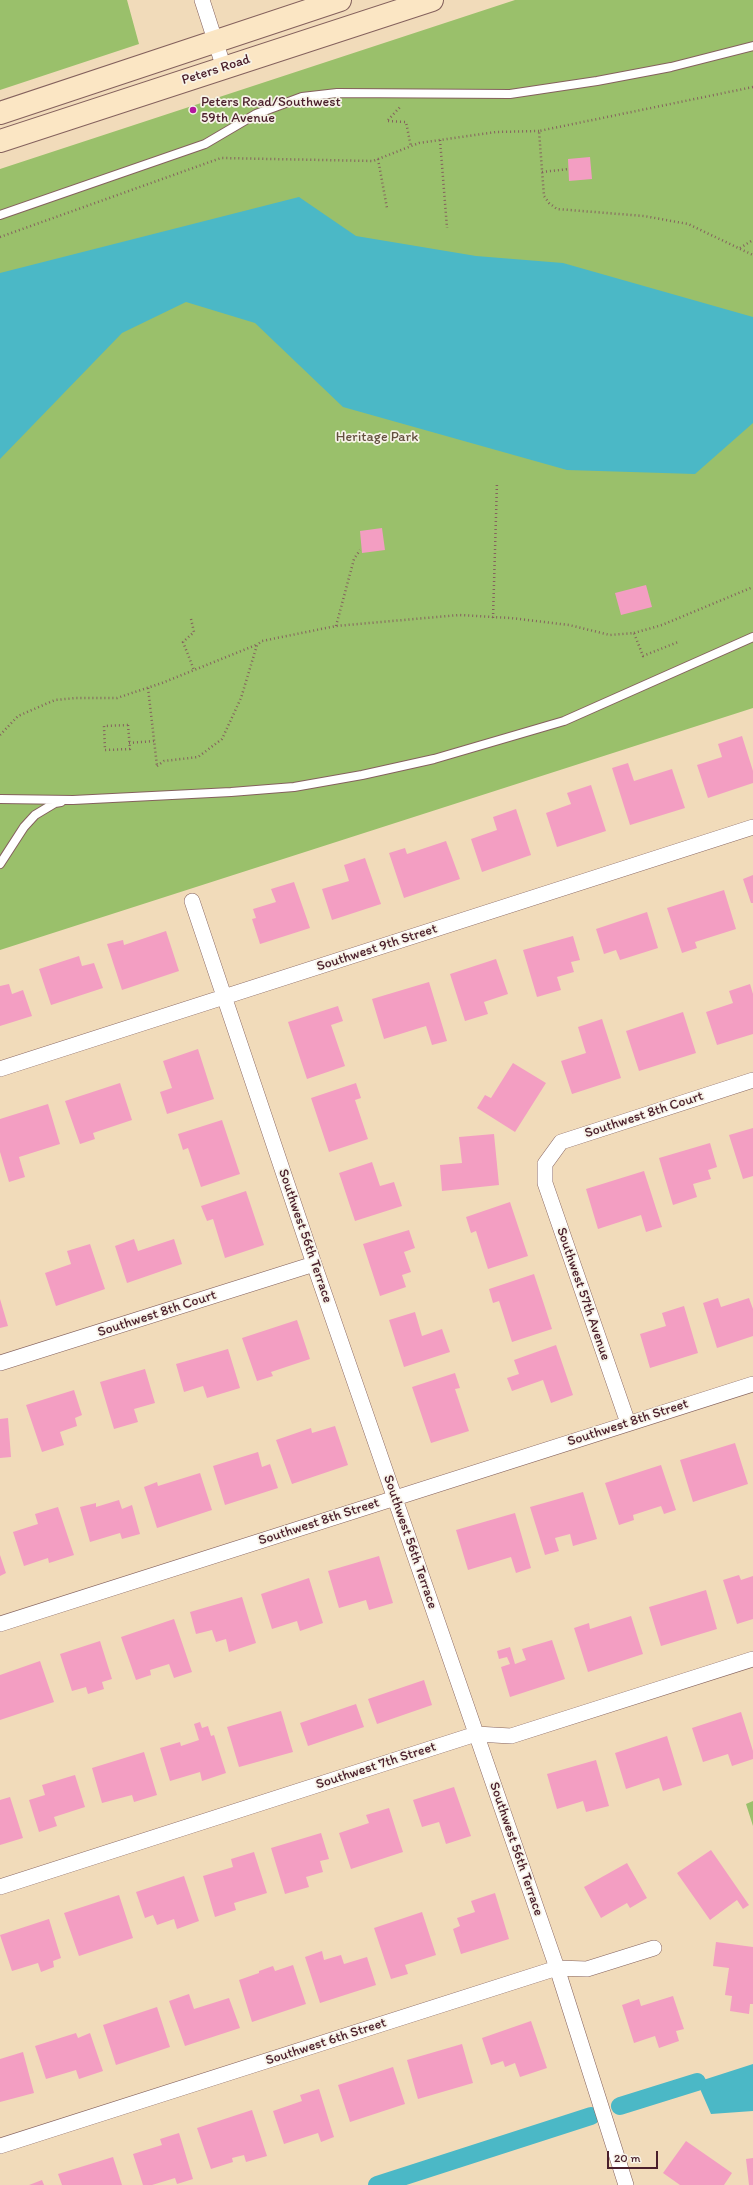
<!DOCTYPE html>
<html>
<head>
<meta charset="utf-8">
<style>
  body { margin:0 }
  #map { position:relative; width:753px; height:2185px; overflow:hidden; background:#f1dbba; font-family:Itim,sans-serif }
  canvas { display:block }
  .scale { position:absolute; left:607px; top:2151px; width:51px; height:18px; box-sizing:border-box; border:2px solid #4a1f2b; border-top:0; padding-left:5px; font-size:12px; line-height:14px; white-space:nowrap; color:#4a1f2b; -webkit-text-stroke:3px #f7f3e8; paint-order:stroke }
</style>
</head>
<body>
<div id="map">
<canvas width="753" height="2185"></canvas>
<div class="scale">20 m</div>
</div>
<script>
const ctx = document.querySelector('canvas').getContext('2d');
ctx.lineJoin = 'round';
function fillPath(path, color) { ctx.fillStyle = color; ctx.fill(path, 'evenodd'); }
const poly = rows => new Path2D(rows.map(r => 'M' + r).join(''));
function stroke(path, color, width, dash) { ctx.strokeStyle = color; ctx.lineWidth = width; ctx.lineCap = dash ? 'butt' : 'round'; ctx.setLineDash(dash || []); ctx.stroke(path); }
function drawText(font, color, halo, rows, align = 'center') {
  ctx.font = font + ' Itim,sans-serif'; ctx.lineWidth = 3.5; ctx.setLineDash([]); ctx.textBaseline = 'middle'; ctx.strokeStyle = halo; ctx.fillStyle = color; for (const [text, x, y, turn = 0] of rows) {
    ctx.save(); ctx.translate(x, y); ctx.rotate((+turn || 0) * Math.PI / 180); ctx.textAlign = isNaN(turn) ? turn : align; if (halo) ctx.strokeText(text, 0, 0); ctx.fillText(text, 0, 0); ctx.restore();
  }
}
fillPath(poly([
  [0,0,127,0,139,44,0,90],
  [515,0,753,0,753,708,0,950,0,169],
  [753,1801,753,1826,746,1804]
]), '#9ac06b');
fillPath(poly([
  [299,197,356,236,476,256,563,263,753,317,753,423,695,474,567,470,343,407,255,323,186,302,122,333,0,459,0,273],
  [753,2064,753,2111,711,2114,697,2082]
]), '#4bb8c6');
stroke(poly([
  [620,2106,697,2082],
  [377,2185,591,2116]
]), '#4bb8c6', 18);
fillPath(poly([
  [590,157,592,179,569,181,568,159],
  [382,528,385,550,362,553,360,531],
  [646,585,652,607,621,615,615,593],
  [742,736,753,771,753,783,708,798,697,765,722,757,718,744],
  [628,763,634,781,672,769,685,808,630,825,612,768],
  [591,785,606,831,557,847,546,813,571,804,567,793],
  [516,809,531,855,482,872,471,839,497,830,493,817],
  [446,841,460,879,404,898,389,853,405,848,407,854],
  [365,858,381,904,332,920,322,889,349,881,344,865],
  [753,875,753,903,751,903,743,879],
  [294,882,310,928,260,944,252,919,256,918,253,909,276,902,271,889],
  [724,890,736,929,695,942,697,948,682,953,667,908],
  [647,912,658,948,620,960,616,950,604,954,596,929],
  [166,931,179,971,122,990,107,944,123,940,124,945],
  [573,936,580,960,571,962,574,972,557,977,561,990,537,997,523,950],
  [79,956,82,966,94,963,103,988,51,1005,39,969],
  [496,959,508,994,484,1002,488,1014,465,1021,450,974],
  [429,982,447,1041,432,1045,426,1026,384,1039,372,999],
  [9,984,12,994,23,990,32,1016,0,1026,0,986],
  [750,984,753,994,753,1034,717,1045,706,1012,733,1003,729,991],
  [338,1006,343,1021,331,1025,345,1066,307,1079,288,1022],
  [683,1012,696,1053,639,1071,626,1031],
  [602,1019,621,1078,572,1094,561,1061,586,1053,578,1027],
  [198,1049,214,1099,167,1114,160,1092,172,1088,163,1061],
  [513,1063,546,1083,515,1132,477,1108,485,1095,491,1098],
  [120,1083,132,1120,93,1133,95,1139,80,1144,65,1101],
  [356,1083,361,1098,355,1100,368,1139,329,1152,311,1098],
  [48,1104,60,1144,19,1157,25,1177,9,1182,0,1152,0,1119],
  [222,1120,240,1174,201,1187,188,1148,183,1150,178,1134],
  [753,1128,753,1176,743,1179,729,1135],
  [494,1134,499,1185,442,1191,440,1165,462,1163,459,1137],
  [710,1143,717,1167,708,1170,711,1179,693,1184,697,1197,673,1205,659,1158],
  [372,1162,380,1186,394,1182,402,1206,355,1221,339,1173],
  [644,1171,662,1227,646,1232,641,1215,598,1229,586,1189],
  [246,1191,264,1245,225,1258,213,1219,207,1221,201,1206],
  [510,1202,528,1256,488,1269,476,1231,471,1233,466,1217],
  [409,1230,415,1248,404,1252,411,1272,402,1275,406,1287,380,1296,363,1244],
  [134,1239,138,1251,174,1239,182,1264,127,1283,115,1246],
  [90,1244,105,1289,56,1306,45,1273,71,1264,67,1251],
  [534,1274,552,1329,512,1342,499,1301,493,1303,489,1289],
  [718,1298,721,1307,749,1298,753,1309,753,1336,717,1348,703,1303],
  [0,1299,8,1326,0,1328],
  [684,1306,698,1353,650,1368,640,1334,666,1326,662,1313],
  [415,1312,422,1336,442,1329,450,1352,404,1367,389,1320],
  [297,1320,310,1359,271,1372,273,1376,257,1381,242,1338],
  [556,1345,573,1395,551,1403,543,1380,512,1391,507,1378,519,1374,514,1360],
  [228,1349,240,1388,207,1398,203,1386,184,1392,176,1364],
  [145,1369,155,1403,134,1409,138,1422,114,1429,100,1382],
  [455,1373,460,1388,455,1389,469,1431,431,1443,412,1387],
  [74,1390,82,1415,75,1418,77,1426,60,1432,64,1445,42,1452,26,1405],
  [8,1418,11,1457,0,1458,0,1419],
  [335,1426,348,1465,292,1484,276,1440,311,1428,312,1433],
  [735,1443,748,1484,693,1502,680,1460],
  [258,1452,262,1467,270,1464,278,1488,225,1505,213,1466],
  [661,1465,676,1510,664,1514,661,1506,633,1515,634,1520,619,1525,605,1483],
  [200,1473,212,1510,157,1528,144,1487,157,1482,158,1486],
  [583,1492,597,1539,573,1546,570,1534,555,1538,559,1551,545,1555,530,1507],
  [119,1500,122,1509,132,1505,140,1534,122,1539,120,1533,90,1542,80,1507,96,1503,96,1507],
  [58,1507,74,1555,49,1563,48,1558,24,1566,13,1532,38,1524,35,1514],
  [515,1513,531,1568,516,1573,511,1557,468,1570,456,1530],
  [0,1555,6,1573,0,1576],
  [379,1556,393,1603,369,1610,366,1600,339,1608,328,1571],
  [739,1575,741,1580,753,1576,753,1619,737,1624,723,1580],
  [309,1578,323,1623,300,1631,297,1621,272,1629,261,1594],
  [706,1590,717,1629,661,1646,649,1607],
  [242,1597,256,1643,229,1652,226,1639,216,1642,212,1630,196,1634,190,1612],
  [631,1616,643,1654,588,1672,574,1628,589,1623,590,1629],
  [174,1619,192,1672,174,1678,169,1664,150,1670,151,1675,136,1680,121,1637],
  [552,1640,565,1679,510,1697,501,1667,510,1664,507,1657,499,1659,497,1651,510,1647,515,1664,526,1660,522,1649],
  [100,1641,112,1679,102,1682,104,1689,88,1694,86,1687,72,1691,60,1654],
  [40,1661,54,1702,0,1720,0,1675],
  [424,1680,432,1705,377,1724,368,1699],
  [356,1704,364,1727,308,1746,300,1723],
  [281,1711,293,1752,239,1767,227,1727],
  [741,1712,753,1751,753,1759,732,1766,728,1754,703,1762,692,1728],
  [200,1722,202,1728,208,1726,211,1736,214,1735,226,1773,202,1781,200,1772,170,1781,160,1748,180,1742,181,1746,199,1740,194,1724],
  [667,1736,682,1785,663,1791,659,1778,626,1789,615,1753],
  [144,1752,157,1795,134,1802,132,1795,102,1803,92,1768],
  [596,1760,609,1806,586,1812,583,1801,557,1809,547,1774],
  [75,1775,85,1807,54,1817,57,1826,39,1832,29,1800,45,1795,42,1785],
  [454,1787,471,1836,446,1844,439,1822,422,1827,413,1800],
  [10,1797,23,1838,0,1845,0,1800],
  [389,1808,403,1852,351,1869,339,1833,369,1823,366,1815],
  [321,1833,329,1859,320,1861,323,1872,306,1877,309,1887,285,1894,271,1848],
  [711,1850,749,1905,743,1909,737,1900,710,1920,677,1873],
  [254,1852,267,1893,234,1903,236,1910,215,1917,203,1876,233,1867,231,1859],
  [627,1863,647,1898,630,1908,627,1903,601,1918,584,1887],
  [184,1876,199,1921,177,1929,174,1919,157,1925,153,1915,145,1918,136,1892],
  [495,1893,509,1939,461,1954,453,1929,460,1926,457,1918,475,1912,471,1901],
  [119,1895,133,1938,79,1956,64,1913],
  [422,1912,436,1955,405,1965,408,1974,391,1979,374,1928],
  [49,1919,61,1958,53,1961,54,1967,41,1972,38,1963,12,1971,0,1935],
  [716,1942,753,1947,753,2004,750,2004,749,2014,730,2011,732,1996,725,1995,729,1968,713,1966],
  [322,1951,324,1960,341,1955,344,1964,367,1957,376,1985,320,2003,305,1957],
  [293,1965,306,2004,252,2022,239,1980,259,1973,259,1971,273,1966,275,1971],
  [189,1994,194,2009,229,1998,240,2028,185,2046,169,2001],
  [673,1996,684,2029,676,2031,679,2041,659,2048,655,2036,634,2043,622,2005,639,1999,641,2006],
  [157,2007,170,2047,116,2065,103,2025],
  [531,2021,547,2068,520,2077,515,2063,505,2067,503,2061,491,2065,482,2038],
  [76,2033,78,2038,90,2033,103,2071,79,2079,76,2070,46,2079,35,2046],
  [462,2044,473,2083,418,2099,407,2060],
  [23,2052,34,2093,0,2102,0,2059],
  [393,2067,405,2104,350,2122,338,2085],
  [319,2089,334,2137,321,2142,318,2133,284,2144,273,2111,302,2101,300,2095],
  [252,2110,267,2156,246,2162,244,2155,232,2158,233,2162,211,2169,197,2128],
  [179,2133,193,2179,177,2184,175,2178,152,2185,143,2185,133,2154,162,2145,160,2139],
  [686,2141,732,2173,724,2185,680,2185,663,2173],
  [113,2157,122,2185,62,2185,58,2174],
  [753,2158,753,2185,749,2185,746,2159],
  [42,2180,44,2185,29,2185]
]), '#f39ec2');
const service = poly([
  [0,215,205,144,256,114,302,97,337,93,510,94,597,81,671,67,753,46],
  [0,799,73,800,231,792,294,787,362,775,434,759,564,721,753,637],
  [0,864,24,827,35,815,55,803,61,802]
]);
const minor = poly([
  [202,0,224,68],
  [192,901,314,1264,557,1968,626,2185],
  [0,1069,753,827],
  [0,1363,314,1264],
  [628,1423,545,1183,545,1164,561,1142,753,1080],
  [0,1624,753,1384],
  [0,1887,476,1734,511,1736,753,1659],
  [0,2146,557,1968,587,1969,654,1948]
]);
const secondary = poly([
  [0,113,340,0],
  [0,141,432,0]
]);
stroke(service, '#84615d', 10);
stroke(minor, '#84615d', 16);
stroke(secondary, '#84615d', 24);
stroke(poly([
  [753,87,539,131,544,196,549,203,557,209,644,216,688,224,753,255],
  [388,120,401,106],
  [388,121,406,122,411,147],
  [440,140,447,228],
  [378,159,387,208],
  [542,172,569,169],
  [0,237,221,158,373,161,419,143,496,132,539,131],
  [740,248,753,240],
  [493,618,497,482],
  [191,619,194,632,183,642,194,670],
  [336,626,354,559,360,550],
  [634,633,662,625,753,587],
  [148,688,157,766],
  [128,725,130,749,105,750,104,726,128,725],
  [0,735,18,716,55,700,76,698,117,698,162,683,256,645],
  [129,743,154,741],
  [157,766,164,761,198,757,222,739,241,698,257,645,262,641,336,626,459,615,511,618,569,625,610,635,634,633,643,656,678,642]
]), '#84615d', 2.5, [1, 3]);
stroke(service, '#fff', 8);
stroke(minor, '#fff', 15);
stroke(secondary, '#fbe6c4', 22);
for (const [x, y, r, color] of [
  [193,110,4,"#b5179e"]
]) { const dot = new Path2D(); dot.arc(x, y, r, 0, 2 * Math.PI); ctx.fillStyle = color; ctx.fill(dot); stroke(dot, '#f7f3e8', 1.5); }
drawText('14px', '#4a1f2b', '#f7f3e8', [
  ["Peters Road",216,70,-18],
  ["Southwest 9th Street",377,948,-18],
  ["Southwest 8th Court",644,1115,-18],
  ["Southwest 56th Terrace",305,1236,71],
  ["Southwest 57th Avenue",583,1294,71],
  ["Southwest 8th Court",157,1314,-18],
  ["Southwest 8th Street",628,1423,-18],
  ["Southwest 8th Street",319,1522,-18],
  ["Southwest 56th Terrace",410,1542,71],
  ["Southwest 7th Street",376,1766,-18],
  ["Southwest 56th Terrace",516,1849,71],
  ["Southwest 6th Street",326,2042,-18]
]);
drawText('14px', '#4a1f2b', '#f7f3e8', [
  ["Peters Road/Southwest",201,102],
  ["59th Avenue",201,118]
], 'left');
drawText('14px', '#624f3e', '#f7f3e8', [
  ["Heritage Park",377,437]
]);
</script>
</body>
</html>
